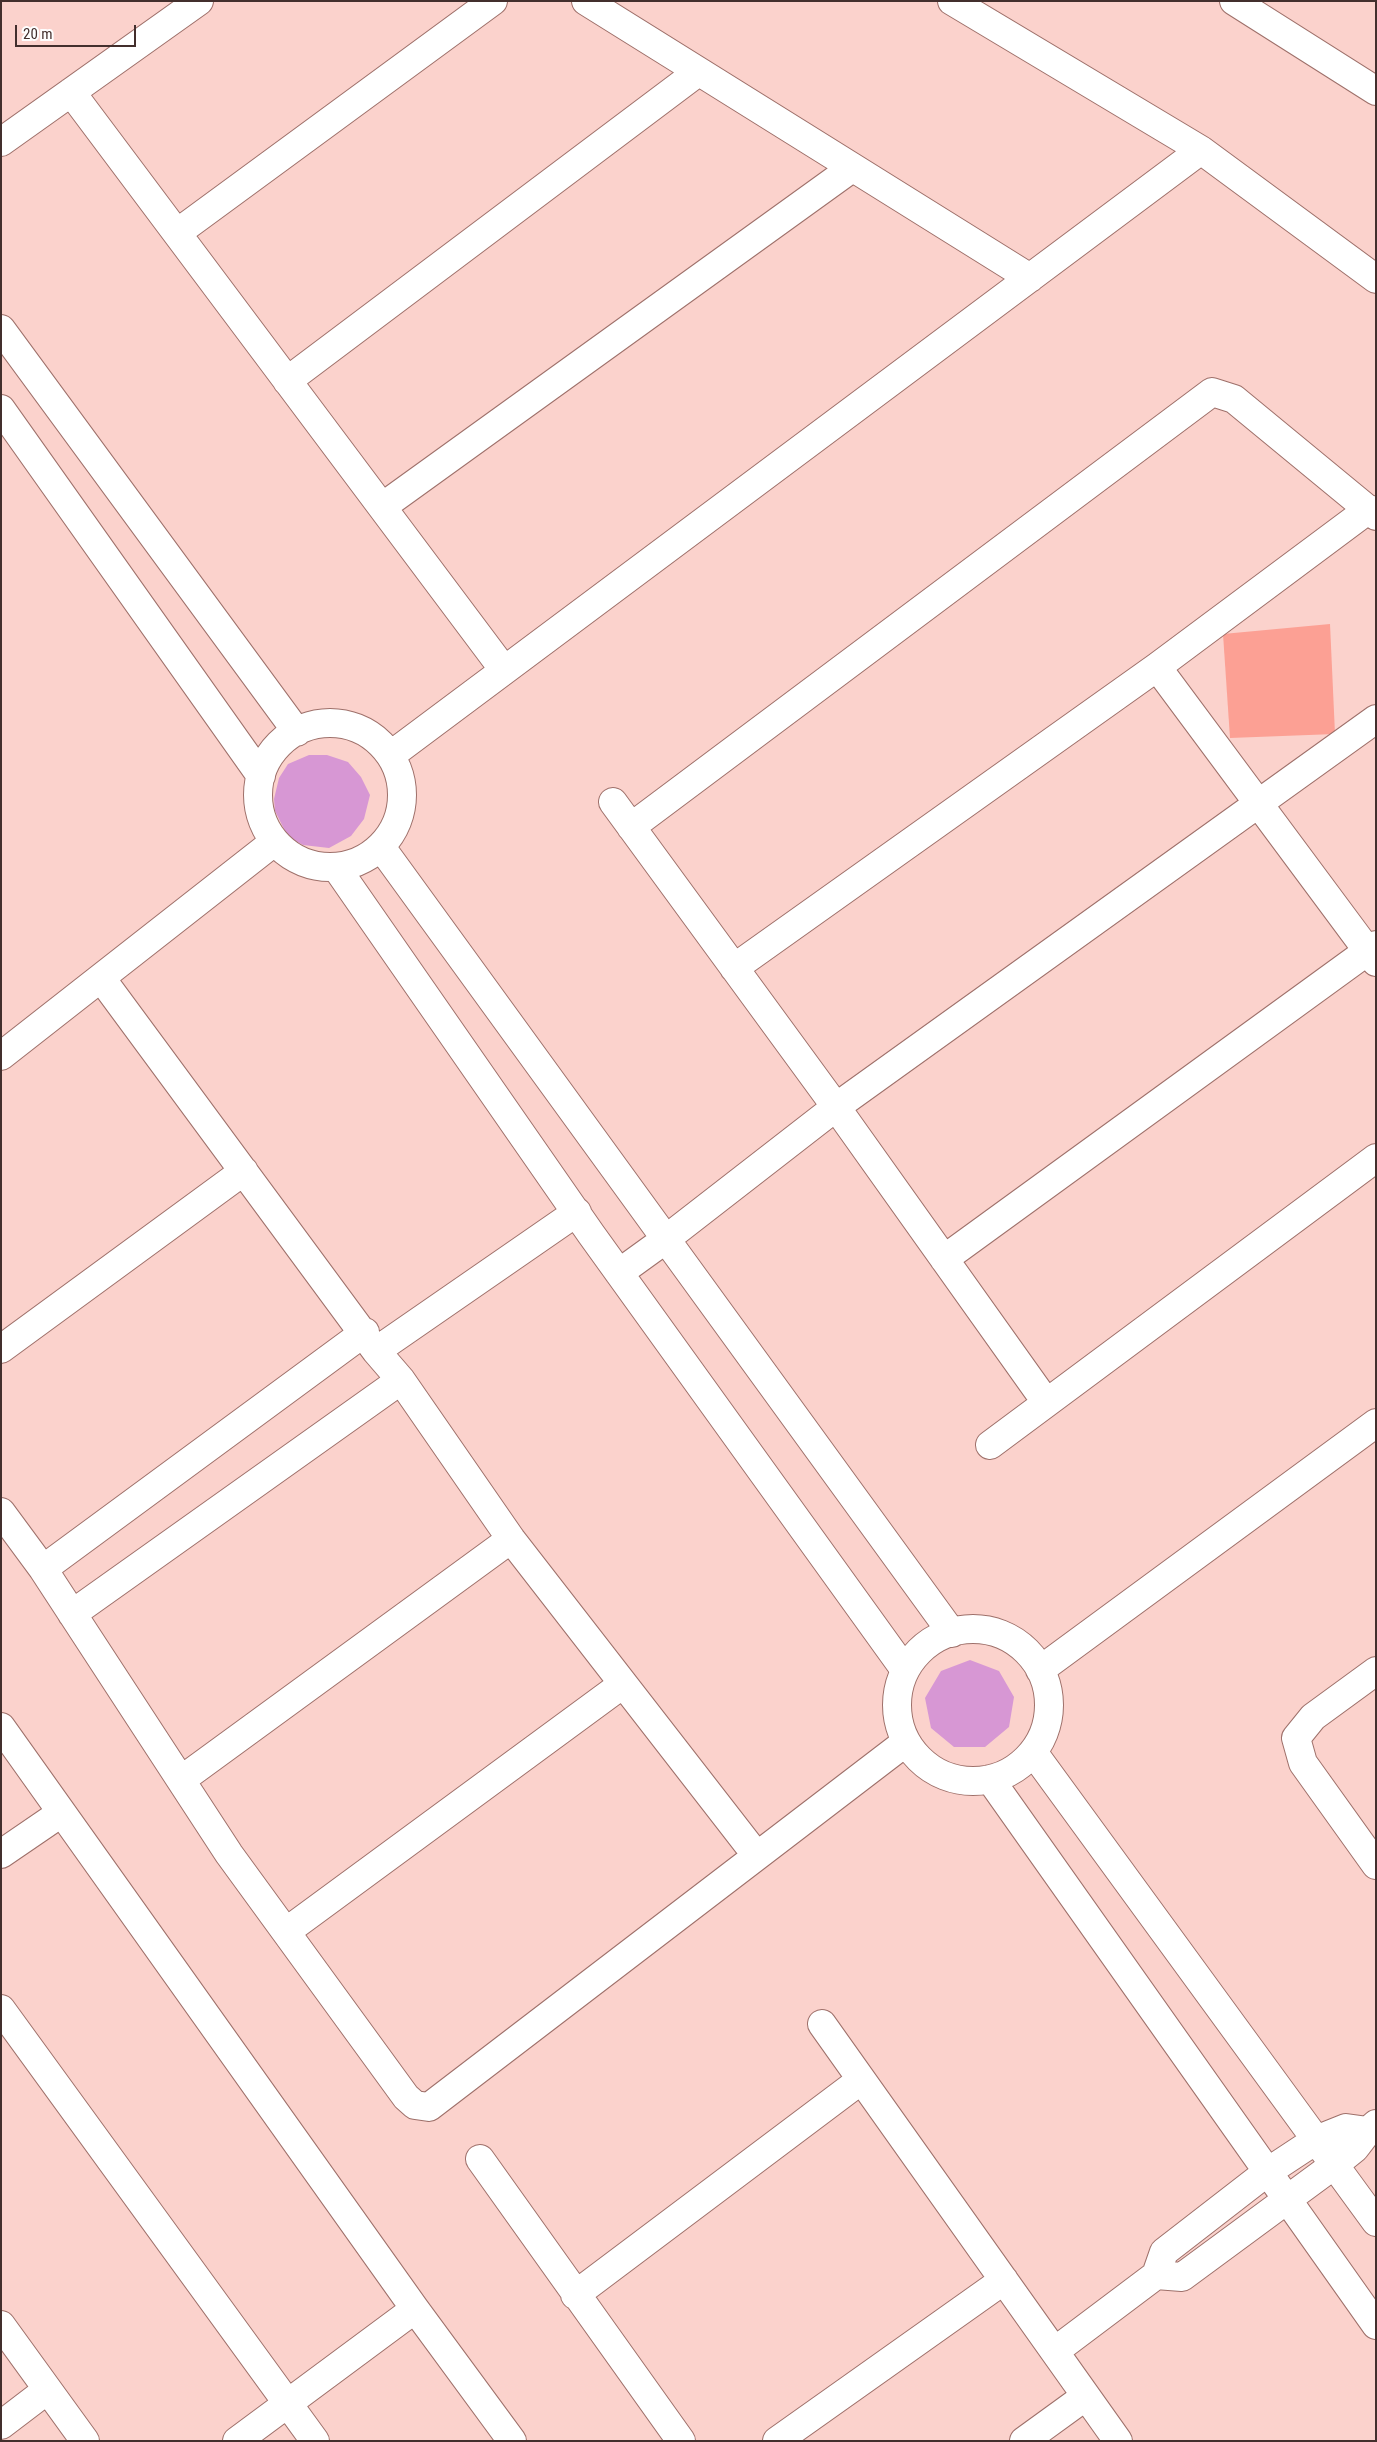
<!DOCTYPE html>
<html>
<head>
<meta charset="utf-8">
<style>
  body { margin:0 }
  #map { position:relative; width:1377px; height:2442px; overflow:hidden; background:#fbd2cc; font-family:"Roboto Condensed",sans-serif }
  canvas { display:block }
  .frame { position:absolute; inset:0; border:2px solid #432f2d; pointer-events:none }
  .scale { position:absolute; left:15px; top:25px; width:121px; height:22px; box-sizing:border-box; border:2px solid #432f2d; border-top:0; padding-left:6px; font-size:15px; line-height:18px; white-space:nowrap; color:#432f2d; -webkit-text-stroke:4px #fefefe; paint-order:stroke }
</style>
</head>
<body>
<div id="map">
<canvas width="1377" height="2442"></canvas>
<div class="frame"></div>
<div class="scale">20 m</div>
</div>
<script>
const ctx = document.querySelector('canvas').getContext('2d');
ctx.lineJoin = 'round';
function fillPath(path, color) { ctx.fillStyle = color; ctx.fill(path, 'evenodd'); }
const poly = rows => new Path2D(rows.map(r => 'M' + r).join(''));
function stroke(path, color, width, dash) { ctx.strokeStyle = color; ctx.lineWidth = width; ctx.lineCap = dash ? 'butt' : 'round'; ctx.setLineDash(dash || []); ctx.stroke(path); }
fillPath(poly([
  [309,755,327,755,348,762,361,777,370,795,364,819,351,836,329,848,303,845,288,837,275,811,274,799,279,778,288,764],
  [970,1660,999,1671,1014,1697,1009,1727,985,1747,954,1747,931,1728,925,1698,941,1671]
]), '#d797d4');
fillPath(poly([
  [1330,624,1335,734,1230,738,1223,634]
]), '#fca094');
const minor = poly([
  [586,1,1030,278],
  [952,1,1201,150,1376,279],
  [1234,1,1376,91],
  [71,92,504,670],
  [1,142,199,1],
  [177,233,493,1],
  [1,329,297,732],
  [287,381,698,72],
  [1,409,261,776],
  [382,507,852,168],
  [1157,667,1376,962],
  '258 795a72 72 0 1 1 144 0a72 72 0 1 1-144 0Z',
  [391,755,1201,150],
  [613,802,836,1107,1046,1402],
  [631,827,1212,392,1234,399,1376,516],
  [381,847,952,1633],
  [336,867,591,1234,905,1670],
  [734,968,1157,667,1369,509],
  [101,978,376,1351,401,1380,511,1539,757,1856],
  [1,1056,274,842],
  [944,1259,1376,945],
  [619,1273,666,1239,836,1107,1376,719],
  [365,1332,43,1569,229,1854,406,2097,415,2105,429,2107,906,1742],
  [1,1349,244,1171],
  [376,1351,577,1212],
  [990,1445,1376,1158],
  [1,1512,43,1569],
  [72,1614,401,1380],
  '897 1705a76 76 0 1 1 152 0a76 76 0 1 1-152 0Z',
  [1040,1670,1376,1423],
  [1376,1671,1313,1717,1296,1738,1303,1763,1376,1865],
  [1,1727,415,2309,512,2441],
  [1033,1752,1376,2222],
  [990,1779,1376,2325],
  [181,1780,511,1539],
  [1,1854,61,1813],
  [287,1931,623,1684],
  [1,2009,315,2441],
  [822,2024,1118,2441],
  [480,2159,681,2441],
  [1156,2275,1182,2277,1334,2165,1355,2148,1368,2131,1376,2124],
  [575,2295,861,2080],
  [1,2325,85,2441],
  [1055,2351,1156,2275,1164,2252,1266,2173,1316,2140,1346,2128,1368,2131],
  [1,2425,47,2390],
  [237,2441,415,2309],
  [777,2441,1004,2280],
  [1024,2441,1086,2396]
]);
stroke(minor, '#9e706a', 30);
stroke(minor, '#fff', 28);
</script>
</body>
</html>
